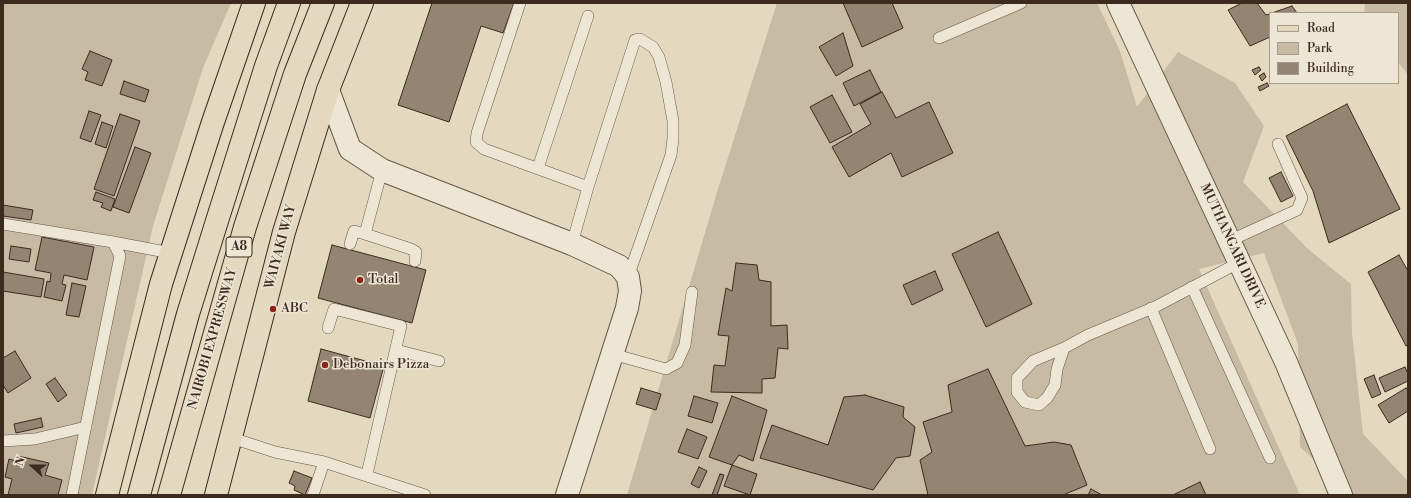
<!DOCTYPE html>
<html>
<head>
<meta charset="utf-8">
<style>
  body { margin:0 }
  #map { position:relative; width:1411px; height:498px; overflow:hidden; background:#e3d9be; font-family:"Libre Bodoni",serif }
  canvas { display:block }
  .frame { position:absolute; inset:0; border:4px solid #3d2a1f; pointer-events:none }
  .legend { position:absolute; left:1269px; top:12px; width:130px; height:72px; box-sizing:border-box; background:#ede6d5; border:1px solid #a79b8c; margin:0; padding:5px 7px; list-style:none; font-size:12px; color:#3d2a1f }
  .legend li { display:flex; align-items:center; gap:8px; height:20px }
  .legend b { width:20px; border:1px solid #a79b8c }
  .north { position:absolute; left:12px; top:446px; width:40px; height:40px; -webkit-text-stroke:3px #ede6d5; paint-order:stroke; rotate:291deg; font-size:11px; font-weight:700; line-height:16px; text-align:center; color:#3d2a1f }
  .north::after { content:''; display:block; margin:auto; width:14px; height:18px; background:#3d2a1f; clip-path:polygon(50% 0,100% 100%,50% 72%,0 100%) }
</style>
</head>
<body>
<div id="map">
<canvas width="1411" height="498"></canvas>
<div class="frame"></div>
<ul class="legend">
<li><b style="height:5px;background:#e3d9be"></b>Road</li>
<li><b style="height:11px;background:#c7bba3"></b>Park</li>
<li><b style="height:11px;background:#938572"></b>Building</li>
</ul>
<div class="north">N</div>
</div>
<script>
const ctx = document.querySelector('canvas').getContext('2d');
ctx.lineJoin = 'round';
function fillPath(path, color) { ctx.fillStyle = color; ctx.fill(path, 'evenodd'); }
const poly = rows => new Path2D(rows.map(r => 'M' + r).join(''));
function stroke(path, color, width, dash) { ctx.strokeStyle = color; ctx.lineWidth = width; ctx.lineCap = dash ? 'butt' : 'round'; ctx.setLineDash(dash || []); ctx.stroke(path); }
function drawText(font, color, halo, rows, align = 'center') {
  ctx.font = font + ' "Libre Bodoni",serif'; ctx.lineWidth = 3; ctx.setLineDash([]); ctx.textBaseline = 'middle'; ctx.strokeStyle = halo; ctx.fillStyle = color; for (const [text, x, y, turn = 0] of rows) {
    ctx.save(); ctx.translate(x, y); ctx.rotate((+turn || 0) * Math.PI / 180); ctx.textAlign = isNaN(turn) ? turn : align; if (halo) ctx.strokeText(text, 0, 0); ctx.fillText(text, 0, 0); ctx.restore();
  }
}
fillPath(poly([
  [3,3,231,3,203,68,153,226,92,495,3,495],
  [777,3,1097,3,1120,51,1137,107,1178,52,1235,83,1264,126,1243,182,1308,249,1351,284,1352,333,1363,434,1408,481,1408,495,1354,495,1300,447,1298,344,1264,253,1199,269,1300,495,627,495,718,189],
  [1365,3,1408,3,1408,75,1398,62,1398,13,1364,13]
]), '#c7bba3');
const building = poly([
  [432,3,514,3,503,33,481,26,449,122,398,105,432,3],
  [843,3,892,3,903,28,862,47,843,3],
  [1242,3,1257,3,1266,15,1270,14,1270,37,1250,46,1228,10,1242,3],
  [1292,6,1297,13,1272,13,1292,6],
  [843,33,853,66,836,76,819,47,843,33],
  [90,51,112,60,102,86,85,80,88,72,82,69,90,51],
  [1259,67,1261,70,1255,75,1252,70,1259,67],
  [870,70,881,92,854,106,843,83,870,70],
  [1264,73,1266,77,1262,81,1259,76,1264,73],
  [124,81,149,90,145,102,120,94,124,81],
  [1267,83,1269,86,1260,91,1258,87,1267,83],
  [882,92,896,118,929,102,953,153,902,177,891,153,849,177,832,147,871,124,860,104,882,92],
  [832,95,852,132,830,143,810,107,832,95],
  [1347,104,1400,209,1329,243,1313,191,1286,136,1347,104],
  [89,111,101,115,91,142,80,138,89,111],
  [120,114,140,121,114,196,94,189,120,114],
  [102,122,113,126,106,148,95,144,102,122],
  [135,147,151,153,129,213,113,207,135,147],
  [1281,172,1293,196,1281,202,1269,178,1281,172],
  [96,192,115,199,111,211,101,207,103,203,93,200,96,192],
  [3,205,33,210,31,220,3,216,3,205],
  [998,232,1032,304,986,327,952,254,998,232],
  [42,237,94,247,87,280,64,275,62,284,66,285,62,301,44,297,47,281,50,282,51,273,35,270,42,237],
  [332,245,426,270,412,323,318,298,332,245],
  [11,246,31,249,29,262,9,259,11,246],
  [1399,255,1408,271,1408,345,1406,346,1368,272,1399,255],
  [736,263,757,265,759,280,771,282,771,326,787,325,788,349,778,348,775,378,762,379,762,393,711,392,714,365,725,366,729,336,718,335,726,288,732,291,736,263],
  [935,271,943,290,912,305,903,285,935,271],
  [3,272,44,279,41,297,3,291,3,272],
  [72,283,86,286,79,317,66,315,72,283],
  [321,349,384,366,370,418,308,401,321,349],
  [15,351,31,378,8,393,3,385,3,358,15,351],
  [1405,367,1408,374,1408,381,1385,392,1379,378,1405,367],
  [988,369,1025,446,1054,442,1071,445,1087,485,1063,495,928,495,920,460,932,452,923,422,952,412,948,385,988,369],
  [1374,375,1381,394,1372,398,1364,379,1374,375],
  [55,378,67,395,58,402,46,384,55,378],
  [641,388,661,394,656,410,636,404,641,388],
  [1406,388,1408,390,1408,411,1389,423,1378,405,1406,388],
  [865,395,904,407,903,417,915,427,910,456,896,458,873,490,760,458,772,425,828,445,844,397,865,395],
  [694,396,718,403,712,423,688,416,694,396],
  [732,396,767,410,753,461,739,455,732,465,709,457,732,396],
  [41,418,43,427,16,433,14,424,41,418],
  [687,429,707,437,698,459,678,452,687,429],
  [18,456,49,463,45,475,62,480,58,495,8,495,12,479,5,477,9,459,16,461,18,456],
  [732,465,757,474,750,495,724,486,732,465],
  [699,467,707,471,699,488,691,484,699,467],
  [294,471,312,478,305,495,294,490,295,486,289,483,294,471],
  [720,474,724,475,717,495,712,495,720,474],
  [1200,482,1206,495,1173,495,1200,482],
  [1091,489,1102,495,1088,495,1091,489]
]);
fillPath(building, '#938572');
stroke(building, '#3d2a1f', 1);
const service = poly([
  [520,3,477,133,476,142,484,149,588,187],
  [939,38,1021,3],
  [538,168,588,16],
  [382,170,365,234,411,249,416,252,415,261],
  [3,224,113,242,120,256,72,495],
  [1229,241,1297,210,1302,198,1278,144],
  [113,242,171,253],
  [350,244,354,231,365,234],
  [572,244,588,187,635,40,640,39,653,47,659,57,666,82,673,121,673,139,671,155,628,277],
  [1192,287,1270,458],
  [1151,308,1210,449],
  [328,328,334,309,401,326,367,474],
  [1064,348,1057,369,1055,385,1047,398,1039,405,1025,402,1017,392,1017,378,1033,361,1064,348,1088,335,1155,307,1240,262],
  [396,350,439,361],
  [612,354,666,369,677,363,685,345,692,292],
  [232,438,275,452,324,462,425,495],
  [3,441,35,439,86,427],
  [313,495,324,462]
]);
const minor = poly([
  [1118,3,1286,362,1341,495],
  [328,90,350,149,382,170,572,244,619,266,628,277,630,291,627,308,567,495]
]);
const primary = poly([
  [107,495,161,284,212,125,254,3],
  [216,495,284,232,328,90,362,3]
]);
const trunk = poly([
  [139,495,188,314,217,221,266,66,289,3],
  [169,495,245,227,295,74,323,3]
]);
stroke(service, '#665647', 12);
stroke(minor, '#665647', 24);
stroke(primary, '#3d2a1f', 24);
stroke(trunk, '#3d2a1f', 24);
stroke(service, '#ede6d5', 11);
stroke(minor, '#ede6d5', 22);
stroke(primary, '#e3d9be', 22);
stroke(trunk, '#e3d9be', 22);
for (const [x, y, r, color] of [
  [360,280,4,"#8f2418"],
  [273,309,4,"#8f2418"],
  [325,365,4,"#8f2418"]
]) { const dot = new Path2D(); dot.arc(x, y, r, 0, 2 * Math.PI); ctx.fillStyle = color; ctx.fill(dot); stroke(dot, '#ede6d5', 1.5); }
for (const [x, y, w] of [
  [239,247,26]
]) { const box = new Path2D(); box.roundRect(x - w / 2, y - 10, w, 20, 3); ctx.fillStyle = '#ede6d5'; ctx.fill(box); stroke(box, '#3d2a1f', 1); }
drawText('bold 12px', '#3d2a1f', null, [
  ["A8",239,247]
]);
drawText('13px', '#3d2a1f', '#ede6d5', [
  ["MUTHANGARI DRIVE",1232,246,65],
  ["WAIYAKI WAY",281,247,-75],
  ["NAIROBI EXPRESSWAY",213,339,-74]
]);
drawText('13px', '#3d2a1f', '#ede6d5', [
  ["Total",368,280],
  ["ABC",281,309],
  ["Debonairs Pizza",333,365]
], 'left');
</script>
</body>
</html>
